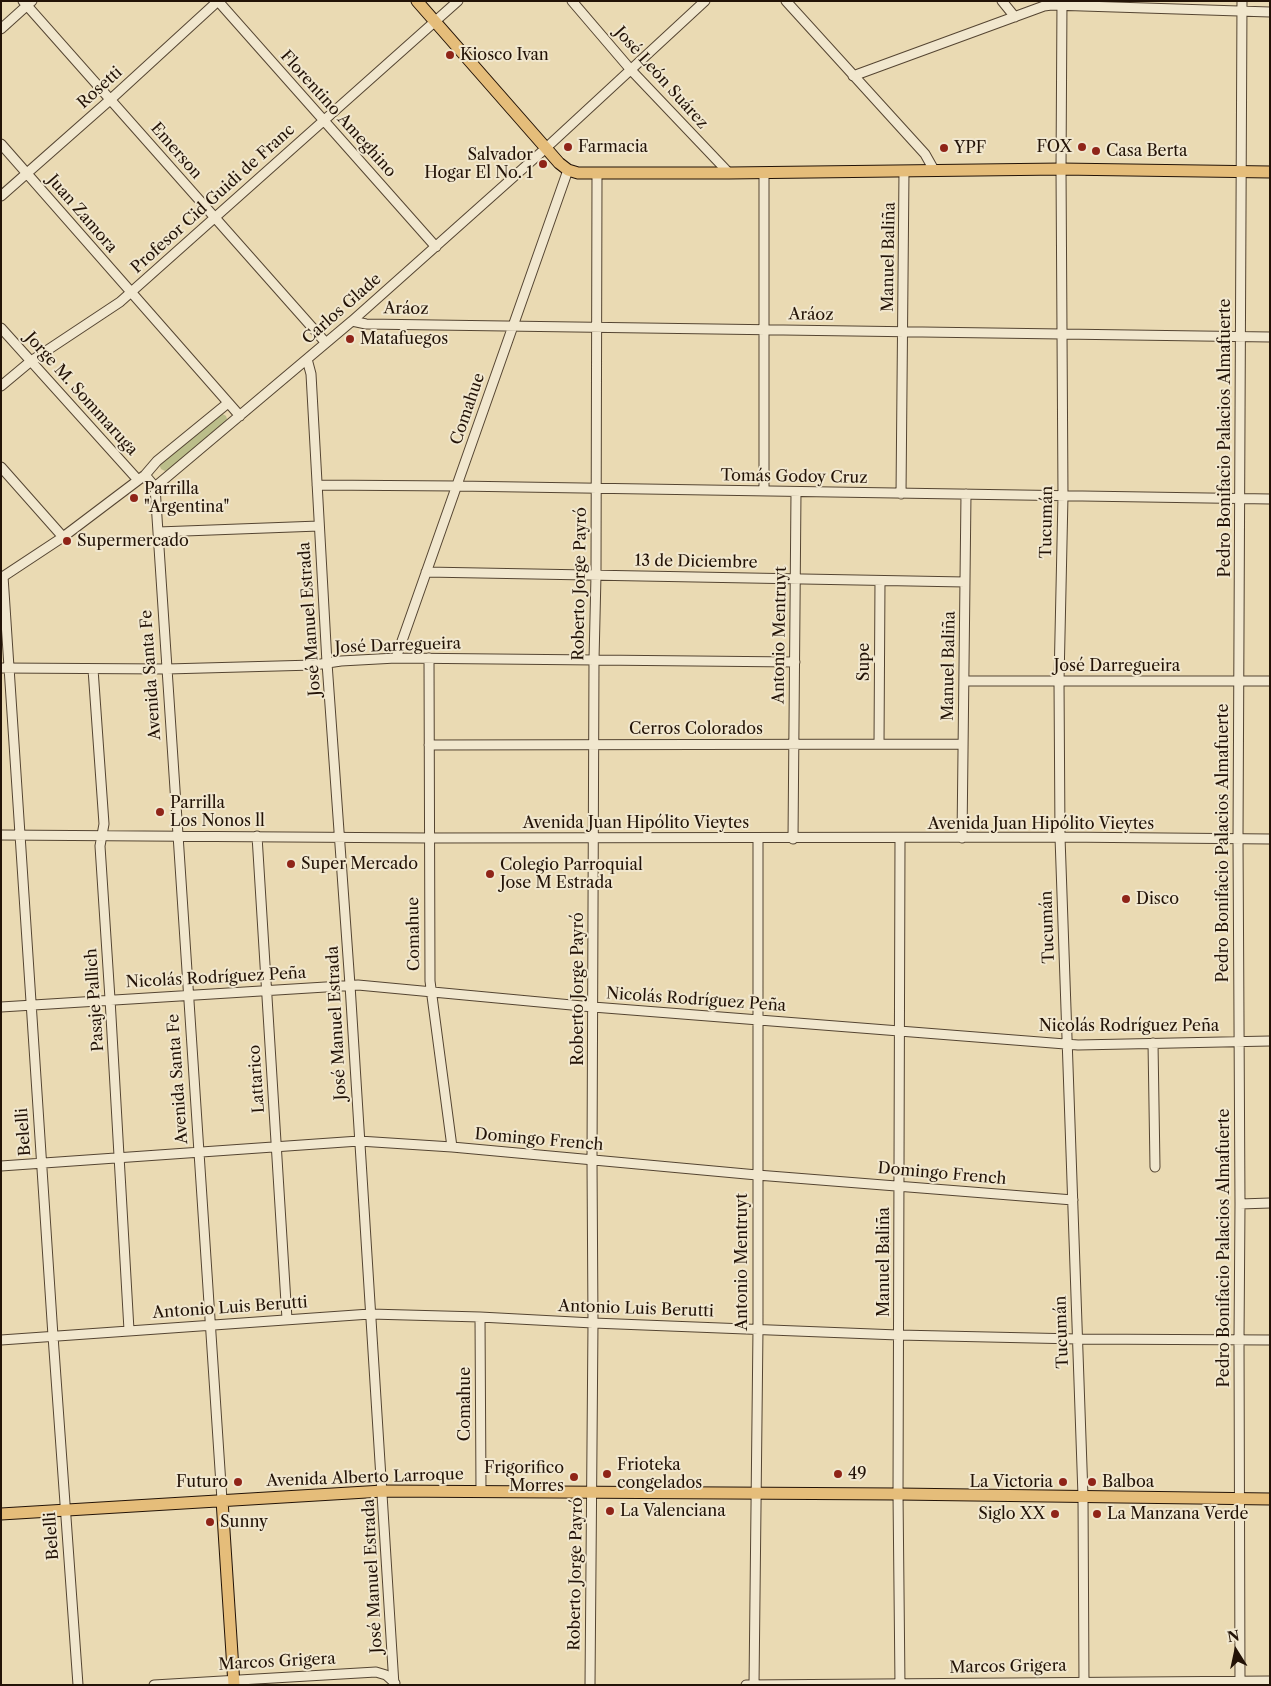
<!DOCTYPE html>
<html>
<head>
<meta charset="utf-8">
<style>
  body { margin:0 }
  #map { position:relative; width:1271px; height:1686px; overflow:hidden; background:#eadab3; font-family:"Libre Caslon Text",serif }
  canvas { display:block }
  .frame { position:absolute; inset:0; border:2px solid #231307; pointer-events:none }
  .north { position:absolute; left:1211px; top:1626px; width:50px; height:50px; -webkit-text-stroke:4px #f1e7ce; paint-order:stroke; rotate:350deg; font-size:14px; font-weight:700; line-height:20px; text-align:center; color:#231307 }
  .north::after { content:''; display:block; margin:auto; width:18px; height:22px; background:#231307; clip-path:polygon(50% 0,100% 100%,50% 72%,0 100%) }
</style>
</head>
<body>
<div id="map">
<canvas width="1271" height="1686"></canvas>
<div class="frame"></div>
<div class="north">N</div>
</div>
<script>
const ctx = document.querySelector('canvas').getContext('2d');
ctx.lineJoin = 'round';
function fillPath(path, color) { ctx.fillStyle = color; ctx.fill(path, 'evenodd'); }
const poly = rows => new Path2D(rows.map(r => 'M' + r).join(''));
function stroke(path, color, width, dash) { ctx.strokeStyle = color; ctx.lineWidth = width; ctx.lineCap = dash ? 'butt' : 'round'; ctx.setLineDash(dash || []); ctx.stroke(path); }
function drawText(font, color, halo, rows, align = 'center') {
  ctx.font = font + ' "Libre Caslon Text",serif'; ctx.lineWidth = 4; ctx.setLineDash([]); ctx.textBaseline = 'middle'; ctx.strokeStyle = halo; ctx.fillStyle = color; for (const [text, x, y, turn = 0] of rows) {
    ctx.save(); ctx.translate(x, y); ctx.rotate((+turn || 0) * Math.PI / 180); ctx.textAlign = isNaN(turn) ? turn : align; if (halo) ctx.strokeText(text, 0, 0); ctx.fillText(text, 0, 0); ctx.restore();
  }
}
fillPath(poly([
  [221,413,226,416,227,419,225,423,169,469,165,471,161,469,159,464]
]), '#bbbe8a');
const minor = poly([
  [23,1,326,343],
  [218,1,436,247],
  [572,1,631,70,729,173],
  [786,1,925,154,934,170],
  [1002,1,1015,17],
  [1062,1,1061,169,1063,496,1059,681,1060,837,1083,1496,1084,1685],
  [1,29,32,1],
  [853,76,1044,6,1052,5,1270,12],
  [1,144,240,416],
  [1,196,111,99,218,1],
  [352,321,366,324,1270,337],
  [1,328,138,480],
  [307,359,311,374,327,663,350,985,394,1685],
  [1,386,31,361,120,302,458,1],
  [1,467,63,537],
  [145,475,155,487,222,1500],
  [317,485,457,486,1270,499],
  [155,487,352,321,546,148,705,1],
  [764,491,764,173],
  [901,494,904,171],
  [158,532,319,526],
  [426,572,965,582],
  [3,576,53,1336,78,1685],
  [1,578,63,537,145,475,157,461,228,403],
  [396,658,568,170],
  [429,658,430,981,452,1147],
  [1,668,167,669,314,665,341,661,396,658,795,662],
  [93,669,104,824,100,846,110,999,129,1330],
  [964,681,1270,681],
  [879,744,880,581],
  [429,745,963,744],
  [1,835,429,838,1060,837,1270,839],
  [257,836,287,1319],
  [900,838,898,1494,900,1685],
  [962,838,966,494],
  [793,839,796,492],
  [1,1007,358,985,593,1007,1078,1045,1270,1041],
  [1153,1043,1155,1167],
  [1,1166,359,1141,452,1147,757,1175,1073,1200],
  [1240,1204,1270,1203],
  [480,1317,481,1491],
  [1,1340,370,1314,480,1317,593,1323,898,1335,1078,1339,1270,1340],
  [154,1685,376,1672,386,1675,395,1683],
  [590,1685,593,1323,592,1161,594,660,596,575,597,174],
  [746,1685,1270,1681],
  [754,1685,758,1329,758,838],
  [1240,1685,1239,1340,1240,1204,1238,839,1242,1]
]);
const major = poly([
  [417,1,559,163,568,170,578,173,729,173,1061,169,1270,172],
  [222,1500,234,1685],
  [1,1514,383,1491,898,1494,1270,1499]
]);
stroke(minor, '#554532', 11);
stroke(major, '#231307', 13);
stroke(minor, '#f1e7ce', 9);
stroke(major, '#e5bd7a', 11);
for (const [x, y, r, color] of [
  [450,55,5,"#8f2418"],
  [568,147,5,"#8f2418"],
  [1082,147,5,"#8f2418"],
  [944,148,5,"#8f2418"],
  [1096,151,5,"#8f2418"],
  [543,164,5,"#8f2418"],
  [350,339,5,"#8f2418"],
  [134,498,5,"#8f2418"],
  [67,541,5,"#8f2418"],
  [160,812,5,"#8f2418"],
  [291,864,5,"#8f2418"],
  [490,874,5,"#8f2418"],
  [1126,899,5,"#8f2418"],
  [607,1474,5,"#8f2418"],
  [838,1474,5,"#8f2418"],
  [574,1477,5,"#8f2418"],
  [238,1482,5,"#8f2418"],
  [1063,1482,5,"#8f2418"],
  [1092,1482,5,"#8f2418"],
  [610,1511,5,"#8f2418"],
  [1055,1514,5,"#8f2418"],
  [1097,1514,5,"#8f2418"],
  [210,1522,5,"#8f2418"]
]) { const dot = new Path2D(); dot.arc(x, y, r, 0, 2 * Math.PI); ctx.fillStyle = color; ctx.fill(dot); stroke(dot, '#f1e7ce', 2); }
drawText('16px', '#231307', '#f1e7ce', [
  ["Kiosco Ivan",460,55],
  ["Farmacia",578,147],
  ["FOX",1072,147,"right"],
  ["YPF",954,148],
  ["Casa Berta",1106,151],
  ["Salvador",533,155,"right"],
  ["Hogar El No. 1",533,173,"right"],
  ["Matafuegos",360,339],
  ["Parrilla",144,489],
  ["\"Argentina\"",144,507],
  ["Supermercado",77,541],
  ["Parrilla",170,803],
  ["Los Nonos ll",170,821],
  ["Super Mercado",301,864],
  ["Colegio Parroquial",500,865],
  ["Jose M Estrada",500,883],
  ["Disco",1136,899],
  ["Frioteka",617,1465],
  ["congelados",617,1483],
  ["Frigorifico",564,1468,"right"],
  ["Morres",564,1486,"right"],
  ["49",848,1474],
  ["Futuro",228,1482,"right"],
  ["La Victoria",1053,1482,"right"],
  ["Balboa",1102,1482],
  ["La Valenciana",620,1511],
  ["Siglo XX",1045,1514,"right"],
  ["La Manzana Verde",1107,1514],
  ["Sunny",220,1522]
], 'left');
drawText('16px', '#231307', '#f1e7ce', [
  ["José León Suárez",661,78,48],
  ["Rosetti",100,88,-42],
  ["Florentino Ameghino",338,114,48],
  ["Emerson",176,151,49],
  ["Profesor Cid Guidi de Franc",213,199,-42],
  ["Juan Zamora",82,214,49],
  ["Manuel Baliña",889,257,-89],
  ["Carlos Glade",342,309,-41],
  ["Aráoz",406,309,1],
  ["Aráoz",811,315,1],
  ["Jorge M. Sommaruga",81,394,48],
  ["Comahue",468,409,-71],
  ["Pedro Bonifacio Palacios Almafuerte",1225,438,-90],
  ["Tomás Godoy Cruz",794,477,1],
  ["Tucumán",1047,522,-89],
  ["13 de Diciembre",696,562,1],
  ["Roberto Jorge Payró",580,584,-89],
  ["José Manuel Estrada",310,619,-94],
  ["Antonio Mentruyt",780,635,-89],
  ["José Darregueira",398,646,-2],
  ["Supe",864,662,-90],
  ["Manuel Baliña",949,666,-89],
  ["José Darregueira",1117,666],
  ["Avenida Santa Fe",151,675,-94],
  ["Cerros Colorados",696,729],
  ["Avenida Juan Hipólito Vieytes",636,823],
  ["Avenida Juan Hipólito Vieytes",1041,824],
  ["Pedro Bonifacio Palacios Almafuerte",1223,843,-90],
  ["Tucumán",1048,927,-92],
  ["Comahue",414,934,-91],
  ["Nicolás Rodríguez Peña",216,978,-3],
  ["Roberto Jorge Payró",578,989,-90],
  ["Pasaje Pallich",95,1000,-94],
  ["Nicolás Rodríguez Peña",696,1000,4],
  ["José Manuel Estrada",337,1023,-93],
  ["Nicolás Rodríguez Peña",1129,1026],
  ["Avenida Santa Fe",178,1079,-94],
  ["Lattarico",257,1079,-94],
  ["Belelli",24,1132,-94],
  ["Domingo French",539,1140,5],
  ["Domingo French",942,1174,5],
  ["Pedro Bonifacio Palacios Almafuerte",1224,1248,-90],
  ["Antonio Mentruyt",742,1262,-90],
  ["Manuel Baliña",884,1262,-90],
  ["Antonio Luis Berutti",230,1308,-4],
  ["Antonio Luis Berutti",636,1309,2],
  ["Tucumán",1062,1332,-92],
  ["Comahue",465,1404,-90],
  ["Avenida Alberto Larroque",365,1478,-2],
  ["Belelli",52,1536,-94],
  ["Roberto Jorge Payró",576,1574,-89],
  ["José Manuel Estrada",373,1576,-93],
  ["Marcos Grigera",277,1662,-3],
  ["Marcos Grigera",1008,1667,-1]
]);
</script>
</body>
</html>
